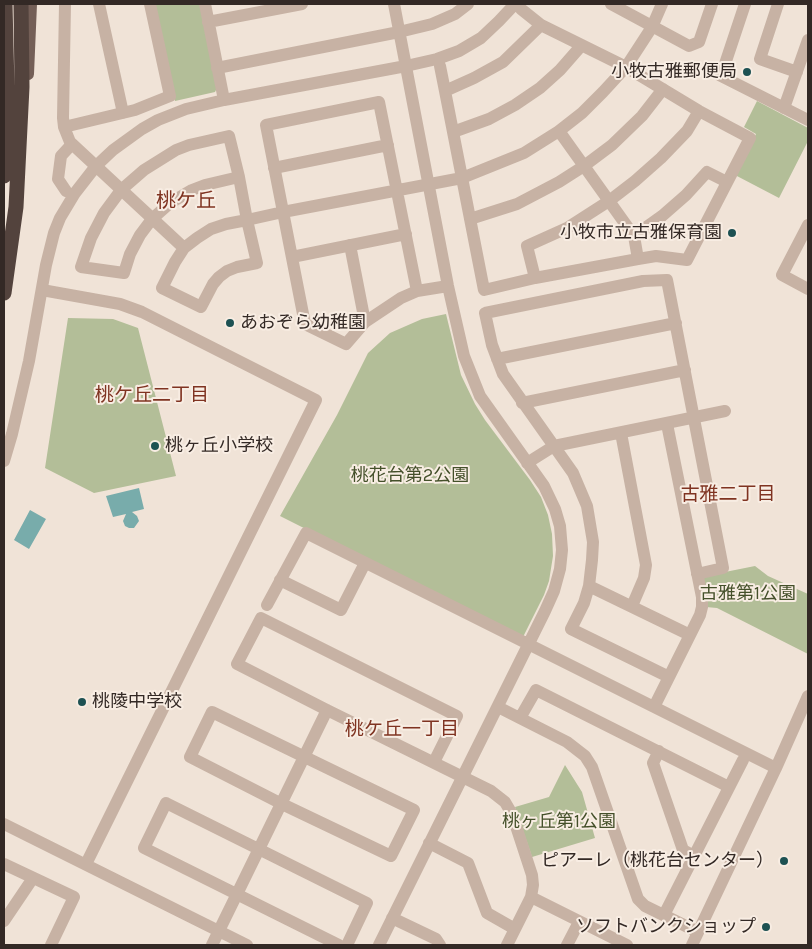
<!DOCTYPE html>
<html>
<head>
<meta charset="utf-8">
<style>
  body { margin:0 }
  #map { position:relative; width:812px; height:949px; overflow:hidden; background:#f0e3d7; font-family:Karla,sans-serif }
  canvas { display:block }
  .frame { position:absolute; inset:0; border:5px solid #332925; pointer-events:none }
</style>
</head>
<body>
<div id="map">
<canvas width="812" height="949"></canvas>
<div class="frame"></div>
</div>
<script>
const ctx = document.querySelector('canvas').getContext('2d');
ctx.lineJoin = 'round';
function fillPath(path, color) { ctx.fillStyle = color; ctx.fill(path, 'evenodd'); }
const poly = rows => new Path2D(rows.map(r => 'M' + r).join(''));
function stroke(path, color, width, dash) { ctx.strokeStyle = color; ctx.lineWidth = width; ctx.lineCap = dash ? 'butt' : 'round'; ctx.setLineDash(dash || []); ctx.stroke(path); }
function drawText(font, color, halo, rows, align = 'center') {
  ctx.font = font + ' Karla,"Noto Sans JP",sans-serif'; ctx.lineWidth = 4; ctx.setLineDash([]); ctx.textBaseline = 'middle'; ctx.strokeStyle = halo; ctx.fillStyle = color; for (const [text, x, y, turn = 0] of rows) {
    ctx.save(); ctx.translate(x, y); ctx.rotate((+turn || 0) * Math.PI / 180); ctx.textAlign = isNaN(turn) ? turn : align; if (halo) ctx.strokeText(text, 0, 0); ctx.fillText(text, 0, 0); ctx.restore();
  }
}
fillPath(poly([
  [153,4,200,4,217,88,215,92,175,101],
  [757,101,808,128,808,141,779,198,735,175,756,134,744,127],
  [446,314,461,375,475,404,485,420,530,480,541,497,548,515,552,534,553,556,549,581,544,595,523,637,518,636,280,516,337,415,368,353,390,333,422,319],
  [68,318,113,319,138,328,176,476,94,493,45,468],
  [755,566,768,576,808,594,808,654,717,608,706,607,703,579,705,576],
  [565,765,582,792,595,838,532,857,515,807,549,797]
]), '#b3be98');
fillPath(poly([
  [139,488,144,509,132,512,137,516,139,521,134,528,129,528,125,526,123,521,126,514,113,517,106,496],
  [30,510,46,519,29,549,14,540]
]), '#78acab');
stroke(poly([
  [65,4,63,118,64,127,70,142,184,248],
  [99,4,123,113],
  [205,4,224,100],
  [611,4,689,46,699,42,712,4],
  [745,4,721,76,808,120],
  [778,4,760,59,797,72],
  [521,9,541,25],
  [208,22,302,4],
  [541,25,626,67,699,111,750,138,687,260,656,256,638,259,535,278,484,290,445,91,474,78,503,62,541,25],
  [440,66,445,91],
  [217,68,399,32,432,24,455,14,468,4],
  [784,108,808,40],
  [64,127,135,110,170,96,150,4],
  [559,131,634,236],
  [453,132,489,119,515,105,540,88,560,70,581,46],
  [274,168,388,145],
  [239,177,205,185,192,190,170,203,152,219,140,235,130,254,124,273,81,267,91,238,104,213,121,190,144,170,176,150,189,145,229,136,239,177,247,220,257,263,237,267,227,271,219,277,213,284,201,307,162,288,175,262,184,248,197,238,211,229,226,224,247,220,283,212,462,178,524,153,559,131,582,113,603,92,626,67,652,27,662,4],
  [66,191,58,179,61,156,72,144],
  [470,219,517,204,559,182,584,166,612,145,642,116,663,89],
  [808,225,782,275,808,289],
  [350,245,365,322],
  [292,257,406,234],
  [638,259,634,236,662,216,686,195,707,172,727,182],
  [535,278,527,246,567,228,609,201,635,181,661,158,687,131,699,111],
  [42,290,120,304,142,312,316,400,86,864],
  [417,291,379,102,266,125,305,324,346,344,365,322,401,298,417,291,448,286],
  [497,359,676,323],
  [522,403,685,370],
  [621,433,646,565,644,578,632,606],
  [4,461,12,434,29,361,46,265,54,233,60,218,75,193,96,166,113,150,142,129,158,120,186,109,224,100,406,66,437,59,459,51,481,38,499,21,515,4],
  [527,463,554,446,725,411],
  [280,580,341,610,365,563],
  [589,586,690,635],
  [267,605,306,533,776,768],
  [669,677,571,629,584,603,589,586,592,560,593,542,587,506,573,473,503,374,492,345,485,313,643,281,667,280,723,568,697,574],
  [498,707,567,742,585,756,592,767,638,899,645,906,698,932],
  [654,707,700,615,702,607,702,597,667,424],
  [212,712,414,810,391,856,282,804,190,757,212,712],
  [520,718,536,690,729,787],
  [659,751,653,763,683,850,694,856],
  [434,762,457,716,261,618,237,664,327,710,491,791,505,802,512,814,532,875,533,885,531,897,507,945],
  [4,824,247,945],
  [429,843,468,863,487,913,515,929],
  [4,864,74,897,51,945],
  [531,897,627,945],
  [664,915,743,760],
  [392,918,436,939,440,945],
  [4,921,33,878],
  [212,945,327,710],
  [339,945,144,848,166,803,367,903,347,945],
  [379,945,545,611,554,591,560,569,562,550,560,526,555,509,544,486,480,396,464,356,448,286,394,4],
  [567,945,579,922],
  [692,945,776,768,808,696]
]), '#c7b2a4', 12);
stroke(poly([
  [28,74,31,4]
]), '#745f57', 12);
stroke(poly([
  [4,176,7,87,5,4],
  [4,293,16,207,22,87,21,4]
]), '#53433d', 15);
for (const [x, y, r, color] of [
  [747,72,5,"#1d5152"],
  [732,233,5,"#1d5152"],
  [230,323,5,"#1d5152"],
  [155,446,5,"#1d5152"],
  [82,702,5,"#1d5152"],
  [784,861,5,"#1d5152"],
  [766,927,5,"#1d5152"]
]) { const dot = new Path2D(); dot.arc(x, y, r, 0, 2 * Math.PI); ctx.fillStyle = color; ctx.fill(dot); stroke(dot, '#f8ede3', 2); }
drawText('18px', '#332925', '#f8ede3', [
  ["小牧古雅郵便局",737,72],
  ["小牧市立古雅保育園",722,233],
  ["あおぞら幼稚園",240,323,"left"],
  ["桃ヶ丘小学校",165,446,"left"],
  ["桃陵中学校",92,702,"left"],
  ["ピアーレ（桃花台センター）",774,861],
  ["ソフトバンクショップ",756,927]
], 'right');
drawText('18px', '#44502a', '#f8ede3', [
  ["桃花台第2公園",410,476],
  ["古雅第1公園",748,594],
  ["桃ヶ丘第1公園",559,822]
]);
drawText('19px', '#7f3321', '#f8ede3', [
  ["桃ケ丘二丁目",152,396],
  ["古雅二丁目",728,495],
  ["桃ケ丘一丁目",402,730]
]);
drawText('20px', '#7f3321', '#f8ede3', [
  ["桃ケ丘",186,201]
]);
</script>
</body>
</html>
